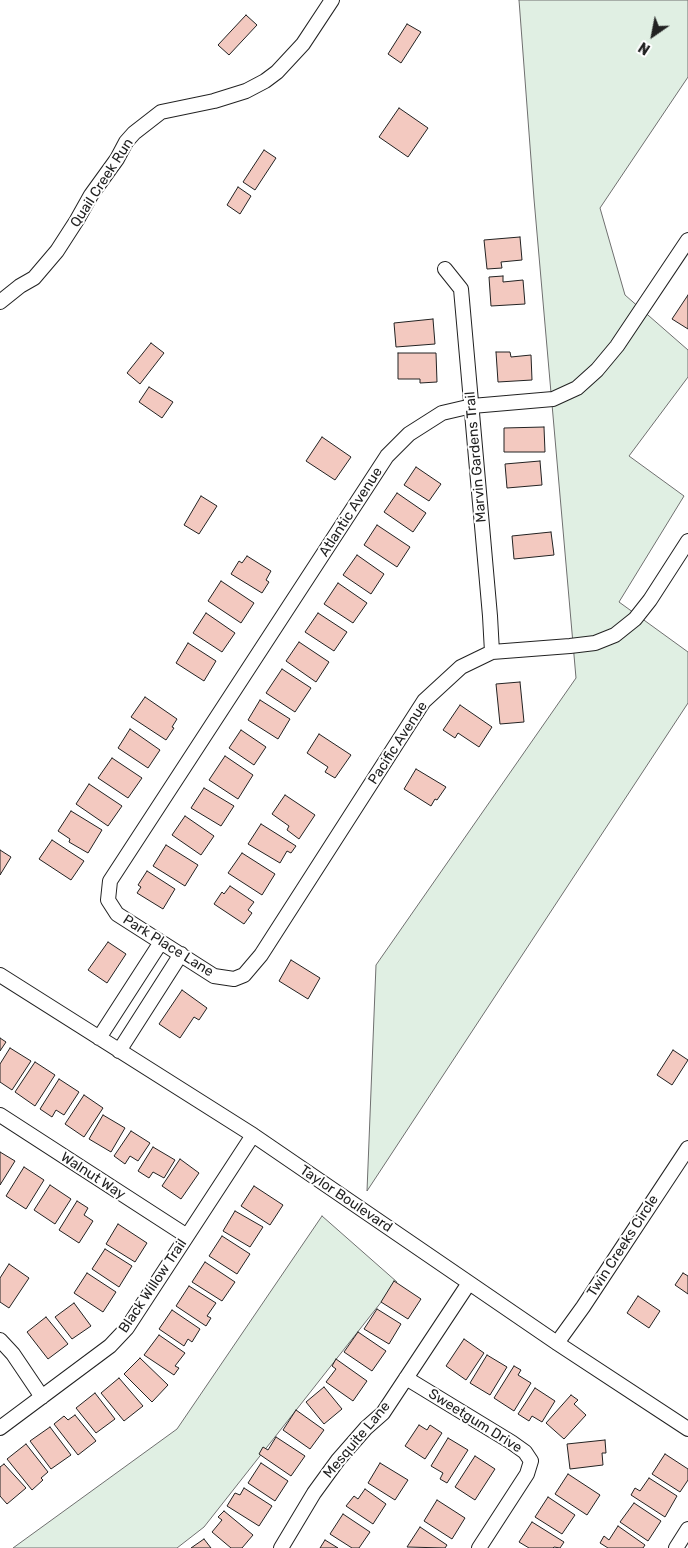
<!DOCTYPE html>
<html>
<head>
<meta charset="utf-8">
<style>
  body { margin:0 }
  #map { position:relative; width:688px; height:1548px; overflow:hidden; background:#fff; font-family:Rubik,sans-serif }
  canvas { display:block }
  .north { position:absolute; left:628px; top:10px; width:50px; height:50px; -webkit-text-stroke:4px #fff; paint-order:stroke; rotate:213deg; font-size:14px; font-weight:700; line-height:20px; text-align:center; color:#222 }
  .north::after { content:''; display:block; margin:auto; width:18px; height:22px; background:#222; clip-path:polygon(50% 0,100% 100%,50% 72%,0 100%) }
</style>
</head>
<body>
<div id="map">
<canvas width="688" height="1548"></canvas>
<div class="north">N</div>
</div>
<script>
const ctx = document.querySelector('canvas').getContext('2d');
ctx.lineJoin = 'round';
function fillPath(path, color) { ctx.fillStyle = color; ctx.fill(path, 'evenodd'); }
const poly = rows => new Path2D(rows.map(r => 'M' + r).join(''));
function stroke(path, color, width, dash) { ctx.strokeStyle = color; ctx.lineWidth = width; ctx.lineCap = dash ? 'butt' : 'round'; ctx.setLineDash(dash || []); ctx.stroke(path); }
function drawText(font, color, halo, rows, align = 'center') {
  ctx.font = font + ' Rubik,sans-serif'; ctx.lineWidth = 4; ctx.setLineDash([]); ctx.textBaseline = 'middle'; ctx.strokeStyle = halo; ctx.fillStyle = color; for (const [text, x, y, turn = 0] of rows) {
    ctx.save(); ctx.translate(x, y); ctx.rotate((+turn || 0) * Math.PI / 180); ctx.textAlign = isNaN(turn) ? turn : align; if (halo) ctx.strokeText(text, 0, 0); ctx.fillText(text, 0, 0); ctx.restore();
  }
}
const green = poly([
  [519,0,688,0,688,77,600,208,625,295,688,350,688,377,629,456,684,496,619,602,688,652,688,703,367,1191,376,965,576,678,534,199,519,0],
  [322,1216,397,1282,204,1527,177,1548,13,1548,177,1429,322,1216]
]);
fillPath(green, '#e0efe3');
stroke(green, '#6f6f6f', 1);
const building = poly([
  [246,15,257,25,229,55,218,45,246,15],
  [407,24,421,32,401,63,388,54,407,24],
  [399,108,428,128,408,157,379,137,399,108],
  [264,150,276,158,255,190,243,182,264,150],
  [238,187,251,196,240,214,227,205,238,187],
  [520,237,522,260,501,262,502,268,487,269,484,240,520,237],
  [503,276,503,282,523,280,525,304,491,306,489,277,503,276],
  [688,295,688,329,672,319,688,295],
  [433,319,435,344,396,347,394,323,433,319],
  [151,343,164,353,140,384,127,373,151,343],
  [496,352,510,352,511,357,531,355,532,380,498,382,496,352],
  [398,353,436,353,437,382,420,383,420,379,398,379,398,353],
  [149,387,173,402,162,418,139,402,149,387],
  [544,427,545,452,504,452,504,428,544,427],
  [322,437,351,457,335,480,306,461,322,437],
  [540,461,542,485,507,488,505,464,540,461],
  [416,467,441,484,429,501,404,485,416,467],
  [397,493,426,513,413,532,384,512,397,493],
  [201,496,217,506,199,534,184,525,201,496],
  [377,525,410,547,397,567,364,545,377,525],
  [551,532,554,555,514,559,512,536,551,532],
  [357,555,384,574,371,594,343,575,357,555],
  [247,556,271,571,266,580,269,582,262,593,231,574,239,561,242,563,247,556],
  [221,581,254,603,241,623,208,601,221,581],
  [338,583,367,603,353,623,324,604,338,583],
  [206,613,235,633,222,652,193,633,206,613],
  [318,613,347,632,334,651,305,632,318,613],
  [299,642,329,662,316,682,286,661,299,642],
  [188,643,216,661,204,681,176,663,188,643],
  [282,669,311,688,295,712,266,693,282,669],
  [520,682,524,722,500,724,496,684,520,682],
  [145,697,177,719,172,727,174,728,166,740,131,717,145,697],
  [260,700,290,719,278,739,248,720,260,700],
  [460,705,492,727,479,747,458,733,455,738,443,730,460,705],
  [130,729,160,750,148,768,118,748,130,729],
  [241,730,266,747,254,765,229,748,241,730],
  [319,734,351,755,335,778,325,772,328,767,307,753,319,734],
  [225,756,253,775,238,799,209,780,225,756],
  [112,758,142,778,128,798,98,778,112,758],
  [416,769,446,787,437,800,435,799,431,806,404,789,416,769],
  [89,784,122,806,108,826,76,804,89,784],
  [204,788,234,806,221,826,191,808,204,788],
  [285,795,315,815,299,839,287,830,289,826,272,814,285,795],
  [71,811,102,830,88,853,69,842,70,839,58,831,71,811],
  [185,816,214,836,201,855,172,835,185,816],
  [261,824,296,846,291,853,287,851,280,863,248,844,261,824],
  [52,840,84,861,71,880,39,859,52,840],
  [166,845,198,865,185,886,153,866,166,845],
  [0,850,11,857,0,875,0,850],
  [242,853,275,874,262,895,228,873,242,853],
  [147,871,175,889,163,909,137,893,141,887,138,885,147,871],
  [230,886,254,902,248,910,252,913,244,924,214,904,222,892,224,894,230,886],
  [108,942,126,954,107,983,88,970,108,942],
  [291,960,320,978,308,999,279,981,291,960],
  [182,990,207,1008,199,1020,194,1017,180,1038,159,1024,182,990],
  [0,1038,6,1042,0,1051,0,1038],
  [10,1048,31,1061,12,1090,0,1082,0,1064,10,1048],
  [673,1050,688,1060,672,1085,657,1075,673,1050],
  [35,1062,55,1075,35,1106,15,1092,35,1062],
  [59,1079,79,1092,64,1115,56,1110,52,1117,40,1109,59,1079],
  [84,1095,103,1108,84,1137,65,1124,84,1095],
  [103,1115,125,1128,111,1152,89,1139,103,1115],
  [131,1131,150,1143,138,1161,130,1156,125,1164,114,1156,131,1131],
  [153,1147,175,1160,164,1178,153,1172,149,1178,138,1171,153,1147],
  [0,1152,15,1161,0,1185,0,1152],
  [180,1159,199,1173,181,1199,162,1186,180,1159],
  [24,1167,44,1180,26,1209,6,1196,24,1167],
  [50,1185,71,1199,55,1224,34,1210,50,1185],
  [254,1186,283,1205,270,1225,241,1206,254,1186],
  [77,1201,88,1208,84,1215,93,1221,79,1243,59,1230,77,1201],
  [235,1211,263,1227,250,1247,223,1231,235,1211],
  [118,1224,147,1243,135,1262,106,1244,118,1224],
  [222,1236,250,1254,237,1274,209,1256,222,1236],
  [105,1249,132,1266,119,1287,92,1269,105,1249],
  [205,1262,235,1282,222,1301,192,1282,205,1262],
  [9,1264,29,1278,9,1308,0,1302,0,1278,9,1264],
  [87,1273,116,1292,103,1312,74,1293,87,1273],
  [683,1273,688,1276,688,1294,675,1285,683,1273],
  [394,1281,421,1299,408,1319,381,1302,394,1281],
  [189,1286,216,1303,207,1316,211,1318,206,1326,176,1306,189,1286],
  [638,1296,660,1311,649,1328,627,1313,638,1296],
  [74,1303,91,1326,72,1339,55,1317,74,1303],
  [377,1309,401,1324,389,1344,364,1329,377,1309],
  [172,1310,200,1329,192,1342,188,1339,184,1346,159,1329,172,1310],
  [46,1317,68,1344,48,1359,27,1332,46,1317],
  [358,1332,386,1351,372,1371,344,1352,358,1332],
  [159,1335,185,1353,175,1366,179,1368,174,1375,144,1355,159,1335],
  [464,1339,484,1353,466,1380,446,1366,464,1339],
  [487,1355,507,1367,490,1395,470,1383,487,1355],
  [140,1358,168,1385,152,1402,124,1374,140,1358],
  [336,1359,367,1381,353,1401,326,1382,336,1369,332,1366,336,1359],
  [514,1366,521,1370,518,1375,531,1383,514,1411,494,1398,514,1366],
  [119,1378,143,1406,124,1421,101,1393,119,1378],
  [324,1387,342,1409,324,1424,306,1402,324,1387],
  [535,1388,555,1401,542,1422,532,1416,529,1421,518,1414,535,1388],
  [95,1393,115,1419,96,1433,76,1408,95,1393],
  [571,1395,578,1400,574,1404,586,1415,564,1439,546,1423,571,1395],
  [296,1410,324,1430,310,1449,283,1430,296,1410],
  [75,1415,96,1441,78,1455,54,1424,64,1416,68,1420,75,1415],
  [419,1425,427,1430,430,1425,442,1433,425,1459,405,1446,419,1425],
  [50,1427,71,1455,51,1469,30,1441,50,1427],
  [276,1437,305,1456,291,1476,259,1454,263,1447,268,1450,276,1437],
  [448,1438,468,1450,447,1483,440,1479,443,1473,431,1466,448,1438],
  [605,1440,606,1453,602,1453,603,1465,570,1469,567,1444,605,1440],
  [26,1444,48,1472,41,1478,43,1480,32,1490,7,1459,26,1444],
  [665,1454,688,1469,688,1480,680,1492,652,1474,665,1454],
  [475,1456,495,1469,475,1500,455,1487,475,1456],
  [261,1463,288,1481,275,1501,248,1483,261,1463],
  [380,1463,408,1480,395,1500,368,1483,380,1463],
  [4,1464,26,1488,7,1504,0,1496,0,1467,4,1464],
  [568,1474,600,1495,587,1515,555,1494,568,1474],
  [649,1478,677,1496,665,1517,631,1495,635,1488,640,1491,649,1478],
  [244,1488,272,1506,259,1526,227,1506,235,1493,240,1495,244,1488],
  [365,1489,386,1504,373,1524,346,1506,354,1496,358,1499,365,1489],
  [548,1497,575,1515,562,1534,535,1517,548,1497],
  [437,1500,465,1518,452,1539,424,1521,437,1500],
  [634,1503,661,1521,648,1541,620,1522,634,1503],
  [224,1511,253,1535,242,1548,231,1548,212,1532,222,1520,218,1517,224,1511],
  [343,1514,370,1532,359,1548,352,1548,330,1534,343,1514],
  [532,1522,564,1542,560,1548,554,1547,553,1548,529,1548,519,1542,532,1522],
  [618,1526,645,1545,643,1548,608,1548,600,1543,604,1536,609,1540,618,1526],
  [420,1527,447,1545,445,1548,407,1547,420,1527],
  [204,1539,211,1548,191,1548,204,1539],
  [325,1540,338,1548,320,1548,325,1540]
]);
fillPath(building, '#f3c9c0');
stroke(building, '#222', 1);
const minor = poly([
  [688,240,617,346,597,370,577,388,553,399,472,406,442,413,409,434,387,456,110,881,108,900,117,914,214,976,234,979,244,975,261,955,424,701,461,667,492,652,570,646,595,643,615,635,635,619,650,600,688,541],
  [445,269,461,289,490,616,492,652],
  [0,302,20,286,34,278,57,251,77,220,91,195,117,159,126,142,134,133,161,112,214,101,246,91,265,81,277,72,303,44,332,0],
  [0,975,253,1135,557,1343,688,1429],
  [99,1038,161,942],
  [119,1051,181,954],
  [0,1115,187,1236],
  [0,1340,13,1354,42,1397],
  [557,1343,583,1307,688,1148],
  [406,1378,511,1442,525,1452,531,1461,527,1474,479,1548],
  [0,1428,110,1346,127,1328,253,1135],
  [281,1548,314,1493,338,1460,366,1428,383,1413,469,1283],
  [676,1548,688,1529]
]);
stroke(minor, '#222', 16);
stroke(minor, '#fff', 14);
drawText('14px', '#222', '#fff', [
  ["Quail Creek Run",102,183,-57],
  ["Marvin Gardens Trail",476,457,-95],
  ["Atlantic Avenue",351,512,-57],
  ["Pacific Avenue",398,743,-57],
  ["Park Place Lane",168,946,32],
  ["Walnut Way",93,1176,33],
  ["Taylor Boulevard",346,1199,34],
  ["Twin Creeks Circle",623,1246,-57],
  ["Black Willow Trail",153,1286,-56],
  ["Sweetgum Drive",475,1421,32],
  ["Mesquite Lane",357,1440,-50]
]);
</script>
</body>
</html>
